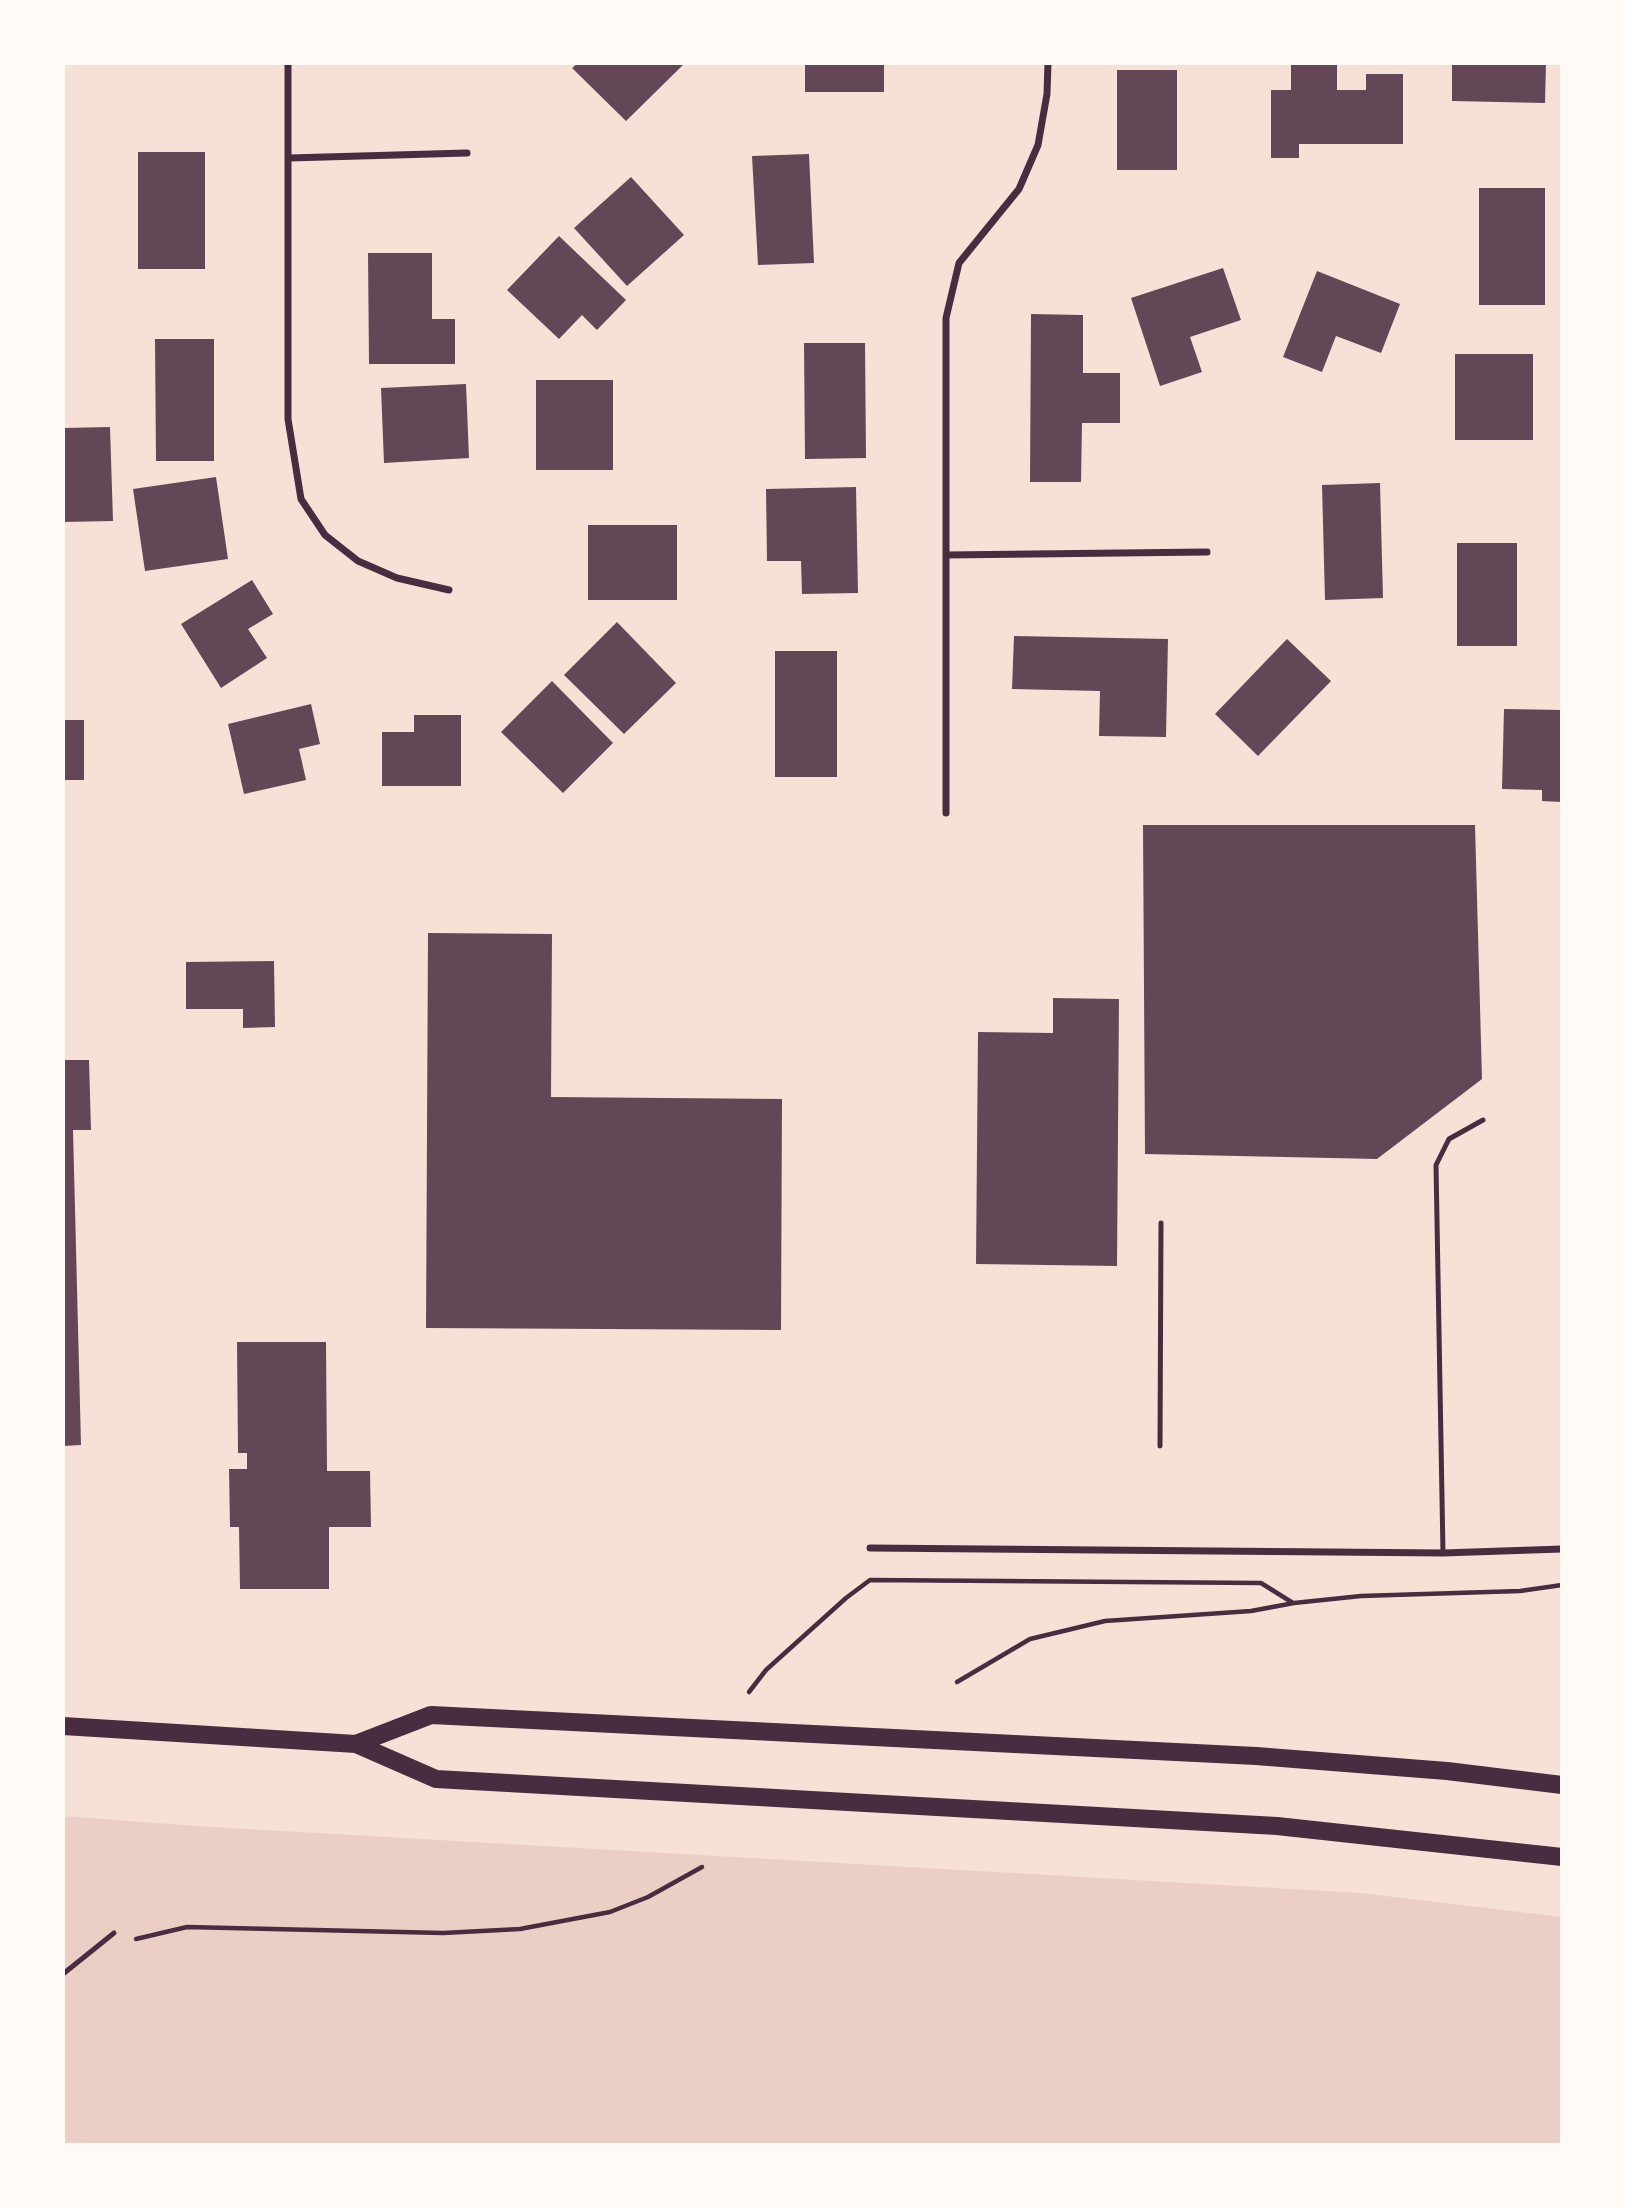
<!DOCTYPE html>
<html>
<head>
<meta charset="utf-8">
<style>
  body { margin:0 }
  #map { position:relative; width:1625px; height:2208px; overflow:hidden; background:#f7e1d7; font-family:Cabin,sans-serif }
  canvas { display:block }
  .frame { position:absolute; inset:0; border:65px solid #fffaf5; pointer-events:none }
</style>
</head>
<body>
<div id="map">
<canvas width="1625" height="2208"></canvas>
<div class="frame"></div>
</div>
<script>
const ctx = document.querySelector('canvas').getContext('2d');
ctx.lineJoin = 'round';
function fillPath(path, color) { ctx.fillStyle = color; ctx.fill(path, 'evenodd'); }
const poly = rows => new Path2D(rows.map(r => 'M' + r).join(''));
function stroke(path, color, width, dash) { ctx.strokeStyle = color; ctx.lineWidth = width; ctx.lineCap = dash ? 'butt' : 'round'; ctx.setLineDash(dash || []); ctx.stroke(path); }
fillPath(poly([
  [63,1816,196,1826,1361,1893,1562,1917,1562,2145,63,2145]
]), '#ebcfc5');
fillPath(poly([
  [578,63,685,63,626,121,572,68],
  [805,63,884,63,884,92,805,92],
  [1291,63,1337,63,1337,90,1366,90,1366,74,1403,74,1403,144,1299,144,1299,158,1271,158,1271,90,1291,90],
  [1452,63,1546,63,1545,103,1452,101],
  [1117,70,1177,70,1177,170,1117,170],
  [138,152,205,152,205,269,138,269],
  [809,154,814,263,758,265,752,156],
  [631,177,684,235,627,286,574,228],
  [1479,188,1545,188,1545,305,1479,305],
  [559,236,626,300,597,330,582,315,559,339,507,290],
  [368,253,432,253,432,319,455,319,455,364,369,364],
  [1223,268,1241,320,1190,337,1202,372,1160,386,1131,298],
  [1317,271,1400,304,1381,353,1336,336,1322,372,1283,357],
  [1031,314,1083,315,1083,373,1120,373,1120,423,1082,423,1081,482,1030,482],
  [155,339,214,339,214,461,156,461],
  [804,343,865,343,866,458,805,459],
  [1455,354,1533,354,1533,440,1455,440],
  [536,380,613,380,613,470,536,470],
  [466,384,469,458,384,463,381,388],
  [110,427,113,521,63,522,63,428],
  [216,477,228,559,145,571,133,489],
  [1380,483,1383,598,1325,600,1322,485],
  [856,487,858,593,802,594,801,561,767,561,766,489],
  [588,525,677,525,677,600,588,600],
  [1457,543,1517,543,1517,646,1457,646],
  [252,580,273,614,248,629,267,658,221,688,181,624],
  [617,622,676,683,624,734,564,675],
  [1014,636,1168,639,1166,737,1099,736,1100,691,1012,689],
  [1287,639,1331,681,1258,756,1215,714],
  [775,651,837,651,837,777,775,777],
  [552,681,613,743,563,793,501,732],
  [311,704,320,744,299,749,306,780,244,794,228,724],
  [1504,709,1562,710,1562,802,1542,801,1542,790,1502,789],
  [414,715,461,715,461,786,382,786,382,732,414,732],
  [63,720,84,720,84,780,63,780],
  [1143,825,1475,825,1482,1079,1377,1159,1145,1154],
  [428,933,552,934,551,1097,782,1099,781,1330,426,1328],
  [274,961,275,1027,243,1028,243,1009,186,1009,186,962],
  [1053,998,1119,999,1117,1266,976,1264,978,1032,1053,1033],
  [63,1060,89,1060,91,1130,73,1130,81,1445,63,1446],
  [237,1342,326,1342,327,1471,370,1471,371,1527,329,1527,329,1589,240,1589,239,1527,230,1527,229,1469,247,1469,247,1453,238,1453]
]), '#644757');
stroke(poly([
  [957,1682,1030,1639,1105,1621,1251,1611,1294,1603,1361,1596,1520,1591,1562,1585],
  [749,1692,766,1670,846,1598,870,1580,1261,1583,1293,1603],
  [136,1939,187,1927,443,1933,520,1929,610,1912,648,1897,702,1867]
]), '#4a2c40', 4.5);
stroke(poly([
  [1160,1446,1161,1223],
  [1443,1553,1436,1165,1449,1139,1483,1120],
  [63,1974,114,1933]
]), '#4a2c40', 5);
stroke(poly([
  [288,63,288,419,301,499,325,535,358,561,397,578,449,590],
  [289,158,467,153],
  [946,555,1207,552],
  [946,813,946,318,959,263,1019,189,1038,145,1047,94,1048,63],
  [870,1548,1443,1553,1562,1549]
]), '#4a2c40', 7);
stroke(poly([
  [63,1726,356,1744,436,1779,1277,1826,1562,1857],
  [356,1744,431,1715,1256,1756,1447,1771,1562,1785]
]), '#4a2c40', 18);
</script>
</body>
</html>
